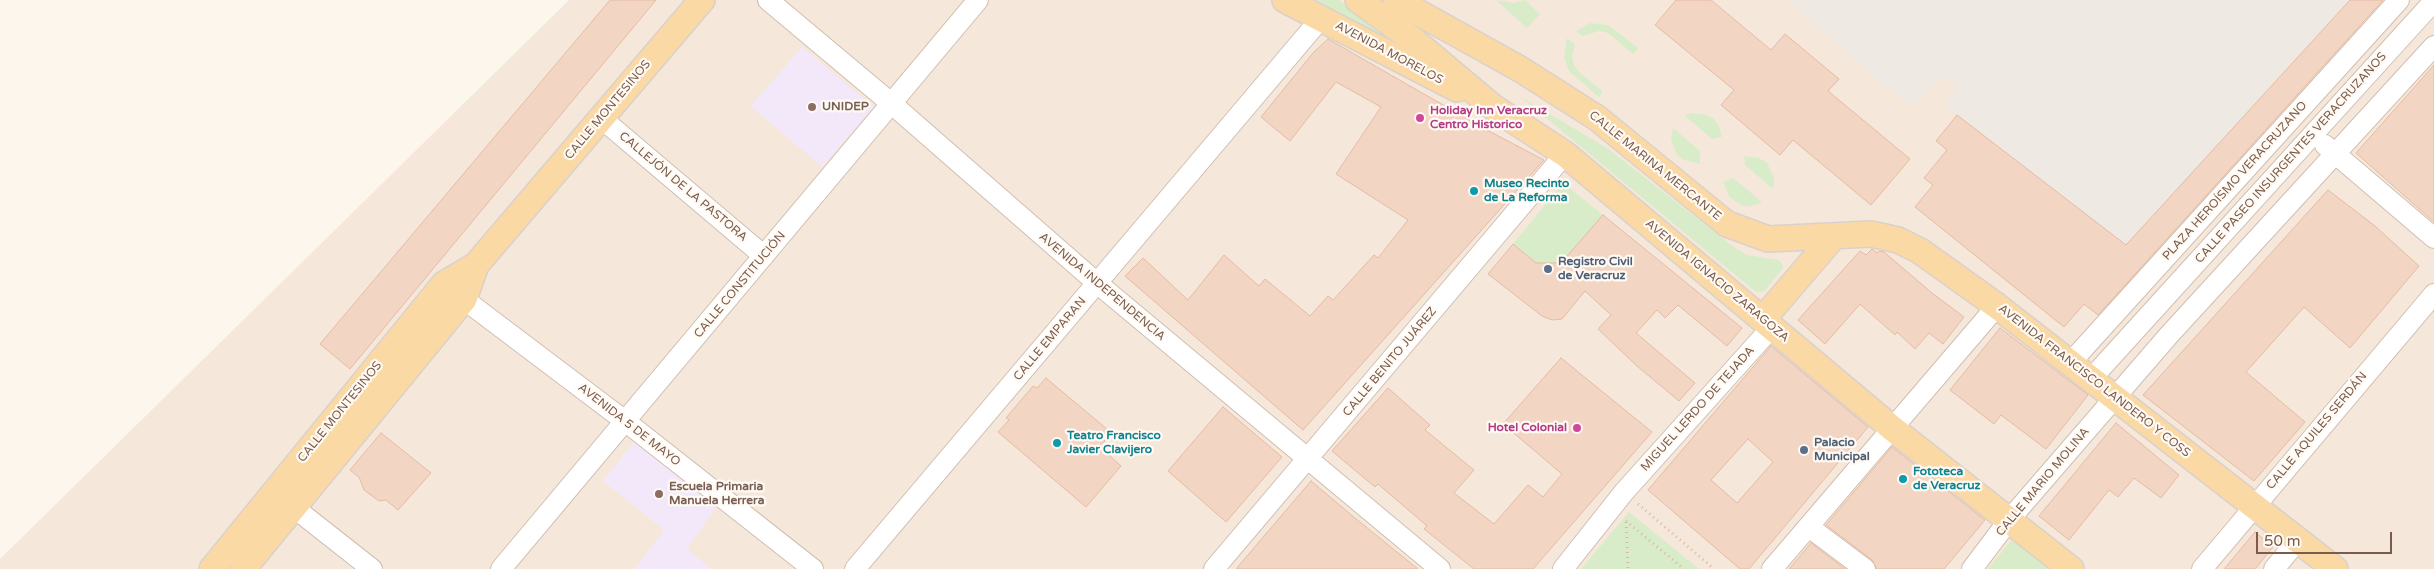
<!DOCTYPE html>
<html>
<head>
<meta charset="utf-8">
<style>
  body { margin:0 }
  #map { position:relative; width:2434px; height:569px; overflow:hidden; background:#fdf6ec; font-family:"Varela Round",sans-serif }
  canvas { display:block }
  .scale { position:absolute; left:2256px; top:532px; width:136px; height:22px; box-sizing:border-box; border:2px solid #7a5c4d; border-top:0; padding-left:6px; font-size:15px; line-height:18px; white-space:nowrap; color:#7a5c4d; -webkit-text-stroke:4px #fffaf3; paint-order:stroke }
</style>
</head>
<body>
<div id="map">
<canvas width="2434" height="569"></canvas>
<div class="scale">50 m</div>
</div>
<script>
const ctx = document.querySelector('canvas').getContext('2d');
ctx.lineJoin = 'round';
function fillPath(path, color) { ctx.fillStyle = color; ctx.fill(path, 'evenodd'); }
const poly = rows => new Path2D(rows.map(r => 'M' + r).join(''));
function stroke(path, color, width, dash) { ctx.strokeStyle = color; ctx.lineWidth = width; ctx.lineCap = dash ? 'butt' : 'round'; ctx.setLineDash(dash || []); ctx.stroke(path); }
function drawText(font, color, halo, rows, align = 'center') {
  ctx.font = font + ' "Varela Round",sans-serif'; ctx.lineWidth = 4.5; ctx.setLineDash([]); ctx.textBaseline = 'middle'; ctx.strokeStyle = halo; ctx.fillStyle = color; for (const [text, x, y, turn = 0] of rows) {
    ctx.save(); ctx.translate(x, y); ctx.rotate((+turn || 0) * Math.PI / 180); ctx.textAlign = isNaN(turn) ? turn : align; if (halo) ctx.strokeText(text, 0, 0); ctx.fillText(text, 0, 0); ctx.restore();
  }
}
fillPath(poly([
  [569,0,2434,0,2434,569,0,569,0,559]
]), '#f5e8da');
fillPath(poly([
  [1787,0,2350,0,2126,245,1944,106,1959,88,1942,76,1910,107]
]), '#efe9e4');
fillPath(poly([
  [802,47,874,107,822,167,751,106],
  [634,442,716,507,687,549,711,569,635,569,664,530,603,481]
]), '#f3e8fa');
fillPath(poly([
  [1311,0,1339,0,1404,48],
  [1496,0,1514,3,1525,0,1540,14,1527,28],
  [1590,23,1608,25,1638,48,1633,54,1608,33,1599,31,1582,36,1576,31],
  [1567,38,1575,44,1572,56,1574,65,1579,72,1603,92,1599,97,1569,71,1564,57],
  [1521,97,1607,148,1735,248,1747,255,1779,260,1783,265,1783,268,1764,291,1756,292],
  [1690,113,1707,115,1714,119,1719,126,1722,137,1712,139,1685,116],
  [1673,128,1700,151,1700,164,1684,160,1677,155,1671,139],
  [1744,156,1759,158,1767,163,1774,177,1773,189,1745,165],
  [1733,178,1762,202,1752,206,1744,206,1730,198,1723,182],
  [1563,183,1603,215,1561,263,1536,263,1513,244],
  [1629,512,1699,569,1581,569],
  [2014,537,2052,569,1988,569]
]), '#d8ecc9');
const building = poly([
  [610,0,656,0,350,369,320,344,610,0],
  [1676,0,1711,0,1771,50,1785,34,1839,79,1828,91,1910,159,1871,205,1793,140,1780,155,1721,105,1734,90,1655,25,1676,0],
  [2350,0,2383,0,2098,315,2084,304,2064,327,1915,207,1933,185,1924,178,1947,150,1936,141,1957,115,2126,245,2350,0],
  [1328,39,1485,129,1544,160,1303,430,1125,276,1143,258,1188,300,1224,255,1259,286,1265,279,1310,316,1328,296,1333,300,1374,255,1378,258,1408,220,1336,174,1381,107,1336,82,1290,141,1261,117,1313,53,1328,39],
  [2434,65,2434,222,2356,153,2434,65],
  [2328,190,2375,226,2419,266,2350,348,2304,307,2246,372,2305,422,2254,481,2143,395,2328,190],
  [1603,215,1742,328,1727,346,1678,305,1665,318,1657,310,1636,333,1695,383,1679,401,1637,366,1598,329,1611,315,1585,291,1562,319,1552,320,1542,316,1488,274,1513,244,1536,263,1561,263,1603,215],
  [1872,249,1877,253,1879,251,1884,252,1932,293,1964,317,1943,344,1929,333,1915,349,1897,332,1895,335,1860,304,1825,344,1798,320,1860,251,1866,255,1872,249],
  [2000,328,2088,395,2046,449,2001,415,1994,424,1950,390,2000,328],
  [1771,346,1868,427,1749,569,1740,569,1648,490,1771,346],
  [1748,439,1773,462,1737,503,1711,480,1748,439],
  [1561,358,1652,432,1533,569,1474,569,1424,529,1427,526,1378,484,1375,487,1332,451,1388,388,1430,425,1425,430,1474,470,1454,493,1494,524,1528,485,1543,497,1562,474,1503,424,1561,358],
  [1046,378,1108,430,1103,439,1105,441,1099,446,1121,466,1086,507,998,432,1009,420,1006,418,1033,386,1037,388,1046,378],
  [1223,407,1282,457,1226,522,1168,471,1223,407],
  [2116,423,2179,475,2161,498,2134,478,2118,497,2109,490,2069,540,2039,516,2116,423],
  [381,433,431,473,398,510,386,500,379,501,364,490,359,477,350,470,381,433],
  [1892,447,1985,520,1944,569,1877,569,1872,560,1826,525,1892,447],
  [1311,481,1355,518,1418,569,1236,569,1311,481],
  [2255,532,2273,547,2255,569,2224,569,2255,532],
  [1811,543,1845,569,1789,569,1811,543]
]);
fillPath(building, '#f3d5c3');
stroke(building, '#e6bba3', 1);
const minor = poly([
  [768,0,892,104,1097,283,1440,569],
  [601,118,764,256],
  [2325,145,2434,238],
  [453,291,625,421,813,569],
  [2071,362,2399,0],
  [2091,379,2434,1],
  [283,499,372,569],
  [1809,527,1865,569],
  [501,569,978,0],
  [855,569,1322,17],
  [1214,569,1565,154],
  [1563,569,1624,492,1772,327],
  [1772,569,1997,306],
  [1972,569,2009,520,2169,335,2434,46],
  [2202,569,2434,294],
  [2274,569,2298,540]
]);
const major = poly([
  [1285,0,1457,89],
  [1358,0,1412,39,1493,107,1565,154,1893,429,2071,569],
  [1396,0,1520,69,1597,118,1727,224,1768,239,1871,234,1898,240,1920,251,1997,306,2335,569],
  [1763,319,1834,236],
  [212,569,444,284,476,265,702,0],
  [243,569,464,299,476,265]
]);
stroke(minor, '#d1beb0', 22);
stroke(major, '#dad1cd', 28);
stroke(poly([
  [1638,504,1714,569],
  [1626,521,1684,569],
  [1626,522,1628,569]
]), '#d9b8a5', 3, [1, 4]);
stroke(minor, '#fff', 20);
stroke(major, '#fbd9a5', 25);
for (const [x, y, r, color] of [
  [812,107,5,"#8d6e63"],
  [1420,118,5,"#d1479c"],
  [1474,191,5,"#0f9aa8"],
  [1548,269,5,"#5c6f8a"],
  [1577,428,5,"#d1479c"],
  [1057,443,5,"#0f9aa8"],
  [1804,450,5,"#5c6f8a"],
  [1903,479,5,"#0f9aa8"],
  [659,494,5,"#8d6e63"]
]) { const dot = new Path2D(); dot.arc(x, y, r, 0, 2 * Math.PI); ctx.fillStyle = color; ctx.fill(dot); stroke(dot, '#fffaf3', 2); }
drawText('12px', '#7a5c4d', '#fffaf3', [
  ["AVENIDA MORELOS",1389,53,28],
  ["CALLE MONTESINOS",608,110,-50],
  ["CALLE PASEO INSURGENTES VERACRUZANOS",2291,158,-48],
  ["CALLE MARINA MERCANTE",1655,166,39],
  ["PLAZA HEROÍSMO VERACRUZANO",2235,181,-48],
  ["CALLEJÓN DE LA PASTORA",683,187,40],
  ["AVENIDA IGNACIO ZARAGOZA",1717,281,40],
  ["CALLE CONSTITUCIÓN",740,285,-50],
  ["AVENIDA INDEPENDENCIA",1102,287,40],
  ["CALLE EMPARAN",1050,339,-50],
  ["CALLE BENITO JUÁREZ",1390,362,-50],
  ["AVENIDA FRANCISCO LANDERO Y COSS",2094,381,38],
  ["MIGUEL LERDO DE TEJADA",1698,409,-48],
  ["CALLE MONTESINOS",340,412,-51],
  ["AVENIDA 5 DE MAYO",629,425,38],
  ["CALLE AQUILES SERDÁN",2317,431,-50],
  ["CALLE MARIO MOLINA",2043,482,-50]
]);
drawText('bold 12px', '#785e54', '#fffaf3', [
  ["UNIDEP",822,107],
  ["Escuela Primaria",669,487],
  ["Manuela Herrera",669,501]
], 'left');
drawText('bold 12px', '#b23c85', '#fffaf3', [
  ["Holiday Inn Veracruz",1430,111],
  ["Centro Historico",1430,125],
  ["Hotel Colonial",1567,428,"right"]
], 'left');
drawText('bold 12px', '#0d838f', '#fffaf3', [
  ["Museo Recinto",1484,184],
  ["de La Reforma",1484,198],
  ["Teatro Francisco",1067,436],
  ["Javier Clavijero",1067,450],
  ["Fototeca",1913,472],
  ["de Veracruz",1913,486]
], 'left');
drawText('bold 12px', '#4e5e75', '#fffaf3', [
  ["Registro Civil",1558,262],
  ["de Veracruz",1558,276],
  ["Palacio",1814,443],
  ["Municipal",1814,457]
], 'left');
</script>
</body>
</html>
